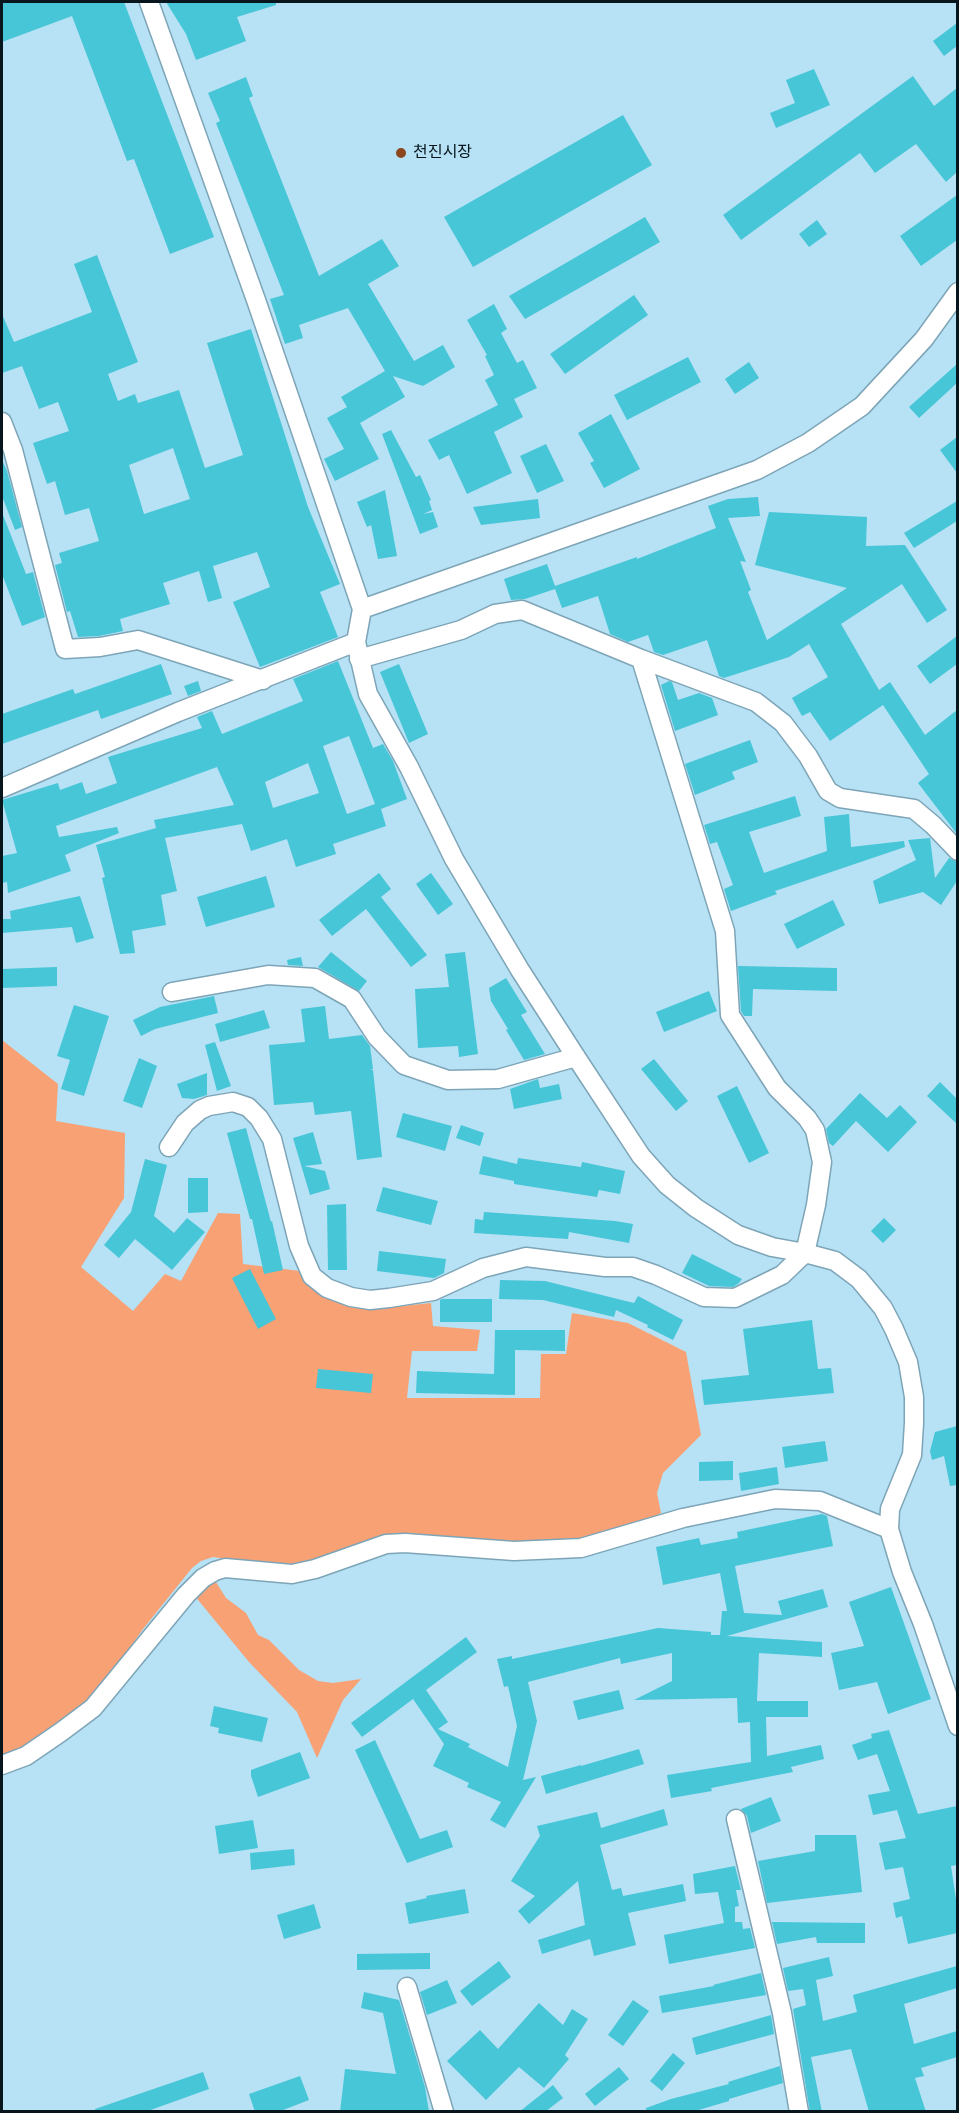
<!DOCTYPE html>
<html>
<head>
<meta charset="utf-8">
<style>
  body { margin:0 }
  #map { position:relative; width:959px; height:2113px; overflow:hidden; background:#b7e1f4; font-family:Manrope,sans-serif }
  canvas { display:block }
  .frame { position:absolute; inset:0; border:3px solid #07161d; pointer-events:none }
</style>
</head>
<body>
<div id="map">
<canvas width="959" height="2113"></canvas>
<div class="frame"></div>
</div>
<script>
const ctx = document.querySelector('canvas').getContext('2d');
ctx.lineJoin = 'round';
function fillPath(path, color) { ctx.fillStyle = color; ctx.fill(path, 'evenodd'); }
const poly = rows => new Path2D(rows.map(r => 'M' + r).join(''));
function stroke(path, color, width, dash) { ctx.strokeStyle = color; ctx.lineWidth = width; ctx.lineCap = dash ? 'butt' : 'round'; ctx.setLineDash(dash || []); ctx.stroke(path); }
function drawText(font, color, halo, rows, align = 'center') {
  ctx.font = font + ' Manrope,"Noto Sans KR",sans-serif'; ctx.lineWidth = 4.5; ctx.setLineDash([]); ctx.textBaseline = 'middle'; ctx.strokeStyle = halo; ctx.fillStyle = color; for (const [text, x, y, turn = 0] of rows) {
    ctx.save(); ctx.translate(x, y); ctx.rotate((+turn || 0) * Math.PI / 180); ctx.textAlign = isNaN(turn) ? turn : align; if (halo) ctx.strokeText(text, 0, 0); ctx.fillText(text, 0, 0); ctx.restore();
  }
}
fillPath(poly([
  [2,1040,58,1084,56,1121,125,1133,124,1198,81,1267,133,1311,165,1274,181,1281,218,1213,240,1214,243,1264,300,1271,329,1299,373,1309,431,1303,433,1326,480,1330,477,1351,412,1351,407,1398,540,1398,541,1354,566,1354,572,1313,628,1323,686,1352,701,1435,663,1473,657,1493,661,1513,627,1530,575,1542,482,1543,407,1535,305,1564,282,1567,213,1557,201,1561,192,1568,143,1629,113,1672,96,1691,61,1725,18,1751,2,1755],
  [214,1579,226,1598,246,1613,258,1635,269,1640,299,1670,318,1681,333,1683,361,1679,343,1700,317,1758,297,1712,249,1662,194,1595]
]), '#f8a174');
fillPath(poly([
  [2,2,124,2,214,237,170,254,134,159,127,161,72,16,2,42],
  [166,2,276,2,276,5,237,17,246,41,196,60,186,34],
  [957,23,957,46,944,56,933,41],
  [814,69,830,105,776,128,770,113,795,103,786,80],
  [913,76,934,106,957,88,957,172,946,182,916,144,875,173,860,153,741,240,723,215],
  [246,77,253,96,249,98,319,276,382,239,399,266,368,284,414,361,443,345,455,367,423,386,393,376,405,397,360,423,379,459,335,481,324,459,344,449,327,418,347,407,341,397,385,371,348,308,299,325,303,338,285,344,270,299,284,295,216,123,220,121,208,93],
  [623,115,652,165,473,267,444,217],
  [957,195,957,240,921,266,900,236],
  [645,217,660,242,525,319,509,296],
  [817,220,827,234,809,247,799,234],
  [97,255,138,362,108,374,118,401,135,394,138,403,179,390,205,468,243,455,207,343,251,329,308,507,340,584,320,592,338,637,260,667,233,602,270,587,257,552,213,566,222,598,208,602,199,571,163,583,170,604,120,619,123,631,99,636,78,637,70,611,67,612,55,565,62,563,59,553,99,541,89,508,65,515,55,481,47,484,33,443,69,431,58,402,39,409,22,366,2,373,2,314,14,342,92,312,74,264],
  [173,448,190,499,144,514,129,465],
  [634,295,648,315,565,374,550,354],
  [494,304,507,329,501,333,517,363,523,360,537,388,514,399,523,417,494,432,512,473,467,494,449,455,439,460,428,440,498,405,485,380,494,375,485,356,487,355,467,320],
  [688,357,701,382,627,420,614,395],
  [749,362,759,378,735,394,725,379],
  [957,364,957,383,919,418,909,407],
  [611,414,640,469,604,488,590,463,594,461,578,433],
  [391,430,416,477,420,475,431,500,429,501,432,510,423,514,433,512,438,527,420,534,382,434],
  [957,437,957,473,940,450],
  [546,444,564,481,537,493,520,456],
  [2,460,7,471,22,527,15,530,2,496],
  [385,490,397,556,378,559,371,525,367,527,357,502],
  [758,497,760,516,728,518,746,562,740,561,751,590,748,592,767,640,847,588,755,565,769,512,867,517,866,546,905,545,947,610,927,623,902,584,841,624,879,690,890,682,925,735,957,710,957,834,918,783,929,774,883,705,830,741,810,712,802,716,792,698,828,677,809,644,789,657,724,678,719,676,707,640,663,655,654,652,648,635,628,642,610,634,598,596,562,608,555,589,525,599,511,600,504,579,547,564,555,586,637,557,637,559,716,528,708,506,728,499],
  [538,499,540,518,481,525,473,507],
  [957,501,957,521,914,548,904,533],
  [3,515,26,574,33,572,45,617,22,626,2,574],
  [957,636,957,664,930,684,917,666],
  [338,661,373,748,383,744,393,761,407,799,381,809,386,826,333,844,336,854,296,867,287,839,251,851,242,824,165,838,177,891,161,895,166,925,132,931,135,953,120,954,102,878,105,877,96,845,156,828,154,820,234,805,217,767,56,826,59,837,117,827,119,833,65,855,71,871,8,893,7,882,2,883,2,856,17,853,2,800,58,783,60,790,82,782,86,794,117,783,108,757,202,728,197,717,212,711,222,734,303,701,293,679],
  [349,736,375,804,347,814,323,746],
  [308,763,319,793,273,808,265,782],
  [161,664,172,694,101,719,98,710,2,744,2,714,73,689,75,694],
  [399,664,428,734,409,743,380,672],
  [198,681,201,691,188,696,184,686],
  [669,681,672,682,678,700,699,693,712,698,718,715,675,731,661,685],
  [750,740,758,762,732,772,735,779,695,795,685,764],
  [795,796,801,816,749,832,764,873,827,851,824,817,849,814,851,847,904,841,905,847,775,891,777,894,731,911,724,889,733,885,717,842,710,844,704,825],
  [930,838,935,878,949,858,957,862,957,881,941,905,923,892,879,904,873,881,916,860,908,840],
  [379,873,391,889,381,897,427,955,411,967,366,909,332,936,319,920],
  [431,873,453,904,438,915,416,884],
  [266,876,275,907,206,927,197,897],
  [80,896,94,938,76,943,72,927,2,933,2,919,11,919,10,911],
  [833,900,845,925,797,949,784,924],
  [331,952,367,981,359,991,318,967],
  [465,952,478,1054,459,1057,458,1046,418,1048,415,989,449,987,445,954],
  [301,957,303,966,288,965,287,960],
  [738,966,837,968,837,991,753,989,752,1016,744,1016,741,1011],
  [57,967,57,986,2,988,2,969],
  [506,978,527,1012,521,1015,545,1054,524,1060,506,1030,508,1029,491,1001,489,988],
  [709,991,717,1011,664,1032,656,1012],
  [214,996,218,1013,155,1029,141,1036,133,1020,160,1007],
  [74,1005,109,1016,84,1096,61,1089,70,1060,57,1056],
  [325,1006,329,1039,362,1035,370,1046,373,1069,370,1070,373,1070,382,1157,357,1160,351,1111,315,1115,313,1102,274,1105,269,1045,305,1042,301,1009],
  [264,1010,270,1028,220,1042,215,1024],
  [215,1042,231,1086,217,1091,205,1045],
  [139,1058,157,1066,142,1108,123,1101],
  [654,1059,688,1101,676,1111,641,1069],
  [207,1073,207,1095,194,1099,182,1098,177,1084],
  [538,1079,540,1088,559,1084,562,1099,514,1109,510,1089],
  [940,1082,957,1099,957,1124,927,1096],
  [737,1086,769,1153,749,1163,717,1096],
  [860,1093,887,1118,900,1105,917,1122,888,1152,856,1121,833,1146,829,1143,826,1129],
  [403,1113,452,1126,445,1151,396,1137],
  [461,1125,484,1133,480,1146,456,1138],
  [246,1128,271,1222,272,1221,283,1270,264,1274,252,1219,250,1219,227,1133],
  [313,1132,322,1164,304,1166,325,1171,330,1189,310,1195,293,1138],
  [483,1156,517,1164,518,1158,581,1167,582,1162,625,1171,620,1194,599,1190,597,1197,514,1184,514,1181,479,1174],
  [145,1159,167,1165,154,1216,174,1233,187,1218,205,1232,172,1270,135,1239,119,1258,104,1245,131,1212],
  [188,1178,208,1178,208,1212,188,1213],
  [383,1187,438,1201,431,1225,376,1211],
  [346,1204,347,1270,328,1270,327,1205],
  [484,1212,615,1221,633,1224,629,1243,569,1232,568,1239,474,1233,475,1219,483,1220],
  [884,1218,896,1230,883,1243,871,1231],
  [379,1251,446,1259,444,1273,434,1278,377,1271],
  [692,1254,742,1279,739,1283,733,1287,709,1286,682,1273],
  [250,1269,276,1319,258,1329,232,1278],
  [500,1280,545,1281,634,1303,638,1296,683,1320,673,1340,647,1327,648,1325,616,1310,614,1317,543,1300,499,1299],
  [442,1299,492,1299,492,1322,440,1322,440,1300],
  [812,1320,818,1369,831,1368,834,1393,704,1405,701,1380,749,1375,743,1329],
  [495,1330,565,1330,565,1351,515,1350,515,1395,416,1393,417,1371,494,1374],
  [318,1369,373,1374,371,1393,316,1388],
  [957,1426,957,1485,950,1486,944,1456,932,1460,930,1451,935,1432],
  [825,1441,828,1461,785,1468,782,1447],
  [733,1461,733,1480,699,1481,699,1462],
  [777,1467,779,1484,741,1491,739,1473],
  [822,1514,827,1516,833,1546,735,1566,744,1613,782,1615,778,1601,823,1589,828,1607,727,1636,822,1642,822,1657,759,1653,757,1701,808,1701,808,1717,766,1717,767,1756,821,1745,824,1759,791,1767,793,1772,711,1788,712,1791,671,1798,667,1775,751,1762,750,1722,738,1723,737,1698,634,1700,672,1681,672,1653,621,1664,620,1658,528,1682,537,1721,523,1780,536,1777,505,1828,490,1820,501,1802,467,1787,469,1783,433,1766,444,1744,413,1699,362,1737,351,1723,466,1637,477,1652,426,1690,448,1722,438,1729,470,1744,468,1747,508,1767,517,1726,508,1686,504,1687,497,1659,512,1656,512,1659,658,1628,711,1632,711,1635,720,1635,722,1611,727,1611,720,1573,663,1585,656,1547,699,1538,701,1545,738,1538,737,1532],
  [891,1587,931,1699,888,1714,877,1682,839,1690,831,1653,864,1646,849,1602],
  [619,1690,624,1709,578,1720,573,1701],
  [214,1706,268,1718,262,1742,218,1733,219,1728,210,1726],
  [889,1730,918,1814,957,1806,957,1865,951,1866,957,1906,957,1933,908,1944,902,1916,896,1918,893,1903,910,1899,903,1867,885,1870,879,1843,906,1838,897,1810,873,1815,868,1795,890,1791,877,1754,858,1760,852,1745,872,1738,871,1734],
  [375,1740,420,1839,447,1830,453,1847,407,1863,355,1750],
  [639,1749,644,1764,546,1794,541,1776,581,1765,581,1766],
  [300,1752,310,1778,258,1797,251,1776,251,1770],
  [771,1797,781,1821,751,1833,747,1816,741,1809],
  [664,1809,668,1825,600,1845,612,1890,621,1888,623,1896,683,1884,686,1901,628,1913,636,1945,594,1956,590,1939,542,1954,538,1940,585,1925,578,1881,529,1924,518,1911,535,1896,511,1881,540,1836,537,1826,597,1812,601,1828],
  [253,1820,258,1848,219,1854,215,1826],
  [815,1835,856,1835,862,1892,767,1903,758,1861,815,1851],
  [294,1849,295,1865,251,1870,250,1853],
  [735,1866,741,1890,736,1890,739,1906,735,1907,735,1922,742,1922,743,1929,750,1928,755,1948,669,1964,664,1935,724,1923,718,1892,695,1894,693,1874],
  [465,1889,469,1913,409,1924,405,1903,427,1898,426,1896],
  [314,1904,321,1928,284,1939,277,1915],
  [772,1922,865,1923,865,1943,817,1943,816,1937,777,1944],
  [430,1953,430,1969,357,1970,357,1954],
  [829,1957,833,1976,816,1980,823,2021,857,2012,853,1995,957,1966,957,1988,904,2004,914,2044,957,2031,957,2057,921,2068,924,2076,915,2078,926,2112,869,2112,851,2049,811,2057,822,2112,810,2112,793,2009,806,2005,803,1989,788,1991,783,1968],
  [499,1961,511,1977,472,2006,460,1991],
  [761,1973,766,1995,662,2013,659,1996,714,1986,713,1985],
  [447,1980,457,2003,427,2015,420,1992],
  [364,1992,399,2000,425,2087,429,2112,340,2112,345,2069,396,2074,383,2013,361,2008],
  [633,2000,649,2011,623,2046,608,2035],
  [539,2003,563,2025,572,2009,588,2019,565,2055,569,2059,544,2088,519,2067,486,2100,447,2061,480,2030,498,2049],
  [771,2015,774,2034,696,2055,692,2038],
  [673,2053,685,2063,662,2091,650,2081],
  [780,2066,783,2083,729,2099,729,2101,692,2112,646,2112,646,2108,671,2099,729,2084,728,2082],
  [619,2067,629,2079,595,2106,585,2094],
  [203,2072,209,2089,145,2112,95,2112,95,2109],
  [300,2076,309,2100,278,2112,255,2112,249,2094],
  [553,2085,563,2098,545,2112,519,2112]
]), '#46c6d7');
const minor = poly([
  [149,2,256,300,362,609,356,642,368,694,409,767,454,859,520,970,576,1057,641,1156,667,1185,696,1208,738,1235,772,1247,805,1253,835,1261,859,1279,883,1308,894,1329,908,1362,914,1397,914,1423,912,1455,890,1509,889,1529,902,1572,923,1624,958,1726],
  [2,422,13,450,65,649,100,647,138,640,263,680],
  [362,609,757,470,808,443,862,406,924,339,958,292],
  [359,659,461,630,495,614,522,610,641,659,756,702,783,723,808,756,828,791,840,798,914,809,933,825,958,851],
  [2,788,178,712,356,642],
  [172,992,268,975,315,978,352,999,377,1037,404,1065,448,1080,498,1079,576,1057],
  [169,1147,185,1123,200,1110,209,1106,233,1102,248,1107,259,1118,272,1139,299,1246,312,1276,327,1288,351,1297,370,1300,389,1298,433,1291,483,1268,526,1257,605,1267,633,1267,656,1275,704,1297,735,1298,782,1275,805,1253,816,1205,822,1162,815,1130,807,1118,777,1088,730,1015,725,931,641,659],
  [2,1765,26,1756,61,1732,93,1708,186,1595,203,1578,215,1571,225,1568,292,1574,315,1569,386,1544,405,1543,514,1551,581,1548,683,1518,775,1499,820,1501,889,1529],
  [736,1819,782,2013,799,2112],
  [407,1987,444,2112]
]);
stroke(minor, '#7da5b7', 21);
stroke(minor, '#fff', 18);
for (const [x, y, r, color] of [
  [401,153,6,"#8c471f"]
]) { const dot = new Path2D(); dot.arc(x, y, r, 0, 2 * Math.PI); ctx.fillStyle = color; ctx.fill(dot); stroke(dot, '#b7e1f4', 2); }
drawText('16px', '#07161d', '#b7e1f4', [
  ["천진시장",413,153]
], 'left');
</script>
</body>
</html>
